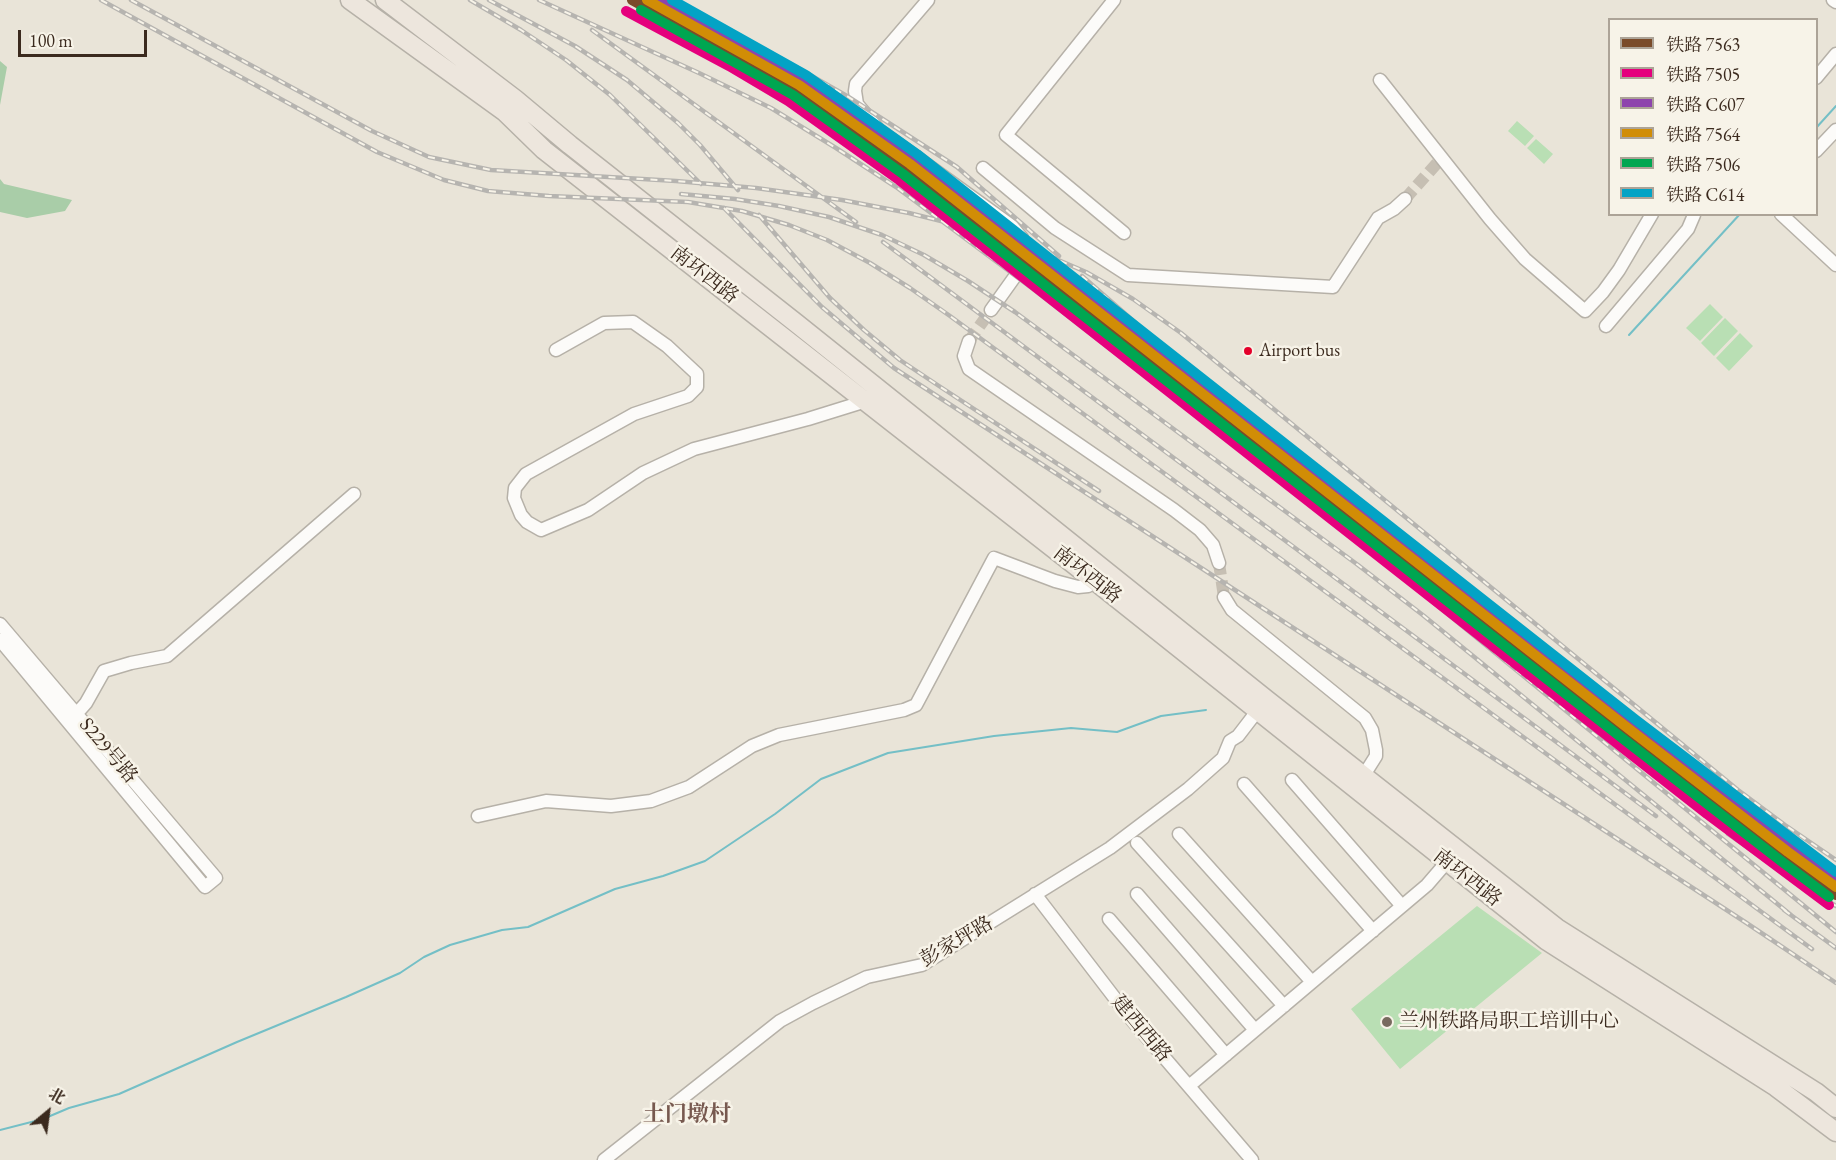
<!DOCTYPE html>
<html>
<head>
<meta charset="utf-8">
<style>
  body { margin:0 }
  #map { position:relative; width:1836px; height:1160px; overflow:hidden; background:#e9e4d8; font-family:"EB Garamond","Noto Serif SC",serif }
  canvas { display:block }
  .legend { position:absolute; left:1608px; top:18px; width:210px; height:198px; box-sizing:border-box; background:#f7f3e8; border:2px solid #aca397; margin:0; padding:8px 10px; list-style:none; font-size:18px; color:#3b2a1e }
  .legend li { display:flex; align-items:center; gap:12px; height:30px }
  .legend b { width:30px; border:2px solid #aca397 }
  .north { position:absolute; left:18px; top:1082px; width:60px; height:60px; -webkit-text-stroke:4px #f7f3e8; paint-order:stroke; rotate:29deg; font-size:16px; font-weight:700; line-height:24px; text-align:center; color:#3b2a1e }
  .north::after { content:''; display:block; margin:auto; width:21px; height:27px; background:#3b2a1e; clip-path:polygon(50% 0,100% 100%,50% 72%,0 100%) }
  .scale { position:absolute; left:18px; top:30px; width:129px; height:27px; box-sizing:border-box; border:3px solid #3b2a1e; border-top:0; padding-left:8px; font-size:18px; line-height:21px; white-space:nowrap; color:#3b2a1e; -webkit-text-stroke:4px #f7f3e8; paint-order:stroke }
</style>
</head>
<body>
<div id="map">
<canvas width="1836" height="1160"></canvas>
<ul class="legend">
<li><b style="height:8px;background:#7a4b2a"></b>铁路 7563</li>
<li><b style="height:8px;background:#e5007d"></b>铁路 7505</li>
<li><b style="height:8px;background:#8e44ad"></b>铁路 C607</li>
<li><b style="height:8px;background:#d18d06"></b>铁路 7564</li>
<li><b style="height:8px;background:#00a651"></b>铁路 7506</li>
<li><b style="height:8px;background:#03a3c5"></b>铁路 C614</li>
</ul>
<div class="north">北</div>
<div class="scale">100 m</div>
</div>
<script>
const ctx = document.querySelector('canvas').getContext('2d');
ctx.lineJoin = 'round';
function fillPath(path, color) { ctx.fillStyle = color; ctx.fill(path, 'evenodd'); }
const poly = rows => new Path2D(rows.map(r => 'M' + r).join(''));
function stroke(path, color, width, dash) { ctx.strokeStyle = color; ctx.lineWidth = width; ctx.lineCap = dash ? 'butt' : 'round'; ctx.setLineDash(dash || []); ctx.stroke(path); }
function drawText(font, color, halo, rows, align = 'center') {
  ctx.font = font + ' "EB Garamond","Noto Serif SC",serif'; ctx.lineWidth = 5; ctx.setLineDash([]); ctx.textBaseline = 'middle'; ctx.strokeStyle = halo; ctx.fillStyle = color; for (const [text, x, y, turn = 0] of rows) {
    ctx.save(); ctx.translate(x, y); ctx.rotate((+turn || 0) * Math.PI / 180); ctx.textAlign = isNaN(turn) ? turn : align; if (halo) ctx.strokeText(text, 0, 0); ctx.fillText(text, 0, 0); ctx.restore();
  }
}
fillPath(poly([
  [1517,121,1534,136,1525,146,1508,131],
  [1536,139,1553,154,1544,164,1527,148],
  [1710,304,1723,317,1700,341,1686,328],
  [1725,318,1738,331,1714,356,1701,343],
  [1740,333,1753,346,1729,371,1716,358],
  [1477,906,1542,953,1400,1069,1351,1009]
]), '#b9dfb4');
fillPath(poly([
  [0,61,7,67,0,105],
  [0,179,4,184,72,200,65,211,27,218,0,212]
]), '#a9cda8');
stroke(poly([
  [1816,128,1836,106],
  [1629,335,1740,214],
  [0,1130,43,1119,69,1108,119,1094,237,1042,346,997,400,973,424,957,450,945,502,930,528,927,615,889,663,876,705,861,775,814,821,779,888,753,994,736,1071,728,1117,732,1161,716,1206,710]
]), '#74bfc6', 2);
stroke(poly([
  [1405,199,1438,162],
  [1016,275,1019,269,1023,254,1022,238],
  [969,341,991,310],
  [1219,563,1224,597]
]), '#c6bfb3', 12, [12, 6]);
const minor = poly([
  [928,0,856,84,855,91,857,104,879,130,1012,226,1022,238],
  [1114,0,1006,135,1124,233],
  [1833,0,1836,2],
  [1816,78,1836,54],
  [1380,80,1490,219,1525,259,1585,311,1603,292,1619,270,1652,214],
  [1816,151,1836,130],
  [983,168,1055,228,1128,275,1333,287,1378,218,1394,209,1405,199],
  [1781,214,1836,265],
  [991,310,1016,275],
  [1606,326,1688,229,1694,215],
  [969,341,964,356,969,369,1174,510,1200,530,1213,545,1219,563],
  [556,350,604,323,633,322,667,346,697,374,697,387,688,396,634,414,526,474,515,488,514,498,521,515,527,522,541,530,588,510,643,473,694,449,808,419,866,401],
  [1224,597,1232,610,1365,718,1372,730,1376,750,1376,756,1364,775],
  [0,624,216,878,205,887,0,640],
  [71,720,86,703,104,671,131,663,167,656,354,494],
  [1292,780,1402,906],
  [1244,784,1373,931],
  [478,816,546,801,611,806,651,801,689,787,752,746,779,735,904,710,916,705,994,558,1055,581,1078,587,1088,586,1095,581],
  [1179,834,1312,982],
  [1137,843,1284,1006],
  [1035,894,1127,1014,1252,1160],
  [1137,894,1255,1030],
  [1109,919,1226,1055],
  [1189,1086,1427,885,1452,856],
  [604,1160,780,1021,813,1003,867,977,922,965,1110,848,1188,789,1223,758,1230,741,1238,736,1258,710]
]);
const highway = poly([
  [350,0,505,112,544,150,1095,581,1547,941,1776,1087,1836,1132],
  [385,0,515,99,570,145,796,323,1267,700,1557,928,1816,1092,1836,1108]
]);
stroke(minor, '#b6b1a8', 15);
stroke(highway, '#b6b1a8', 21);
stroke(minor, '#fcfbf9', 12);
stroke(highway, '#ede6dd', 18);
const rail = poly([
  [101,0,377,152,444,180,488,191,549,196,688,202,742,211,789,225,827,240,870,263,910,288,950,316,1812,949],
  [131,0,372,131,429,157,491,170,676,181,756,188,842,200,909,213,973,229,1026,246,1086,272,1133,299,1181,333,1738,790,1785,825,1836,860],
  [470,0,521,30,566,60,610,95,701,184],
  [489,0,575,46,627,80,678,123,700,145,738,190],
  [539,0,699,73,771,108,836,148,896,187,1033,289,1378,557,1836,932],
  [645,0,796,67,847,96,957,167,1059,256],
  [592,30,856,222],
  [681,194,735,199,779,206,829,217,882,235,924,255,968,281,1015,312,1358,565,1424,616,1791,915],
  [724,208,822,307,894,368,1745,922,1836,983],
  [759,215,830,298,864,330,900,360,939,386,1099,491],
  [883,242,1656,816],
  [1082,276,1240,414,1295,458,1791,847,1836,879],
  [1728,834,1805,887,1836,906],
  [1784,910,1836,948]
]);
stroke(rail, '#b6b4b0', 4.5);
stroke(rail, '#f7f3e8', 2, [7]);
stroke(poly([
  [632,0,735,56,795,91,906,170,1714,805,1836,895]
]), '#7a4b2a', 10);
stroke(poly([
  [626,11,729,66,788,101,899,180,1707,814,1829,905]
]), '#e5007d', 10);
stroke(poly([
  [657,0,801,81,913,160,1721,795,1836,880]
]), '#8e44ad', 10);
stroke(poly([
  [647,0,799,85,910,164,1629,729,1788,852,1836,887]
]), '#d18d06', 10);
stroke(poly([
  [641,10,793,95,903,174,1622,738,1781,861,1829,897]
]), '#00a651', 10);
stroke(poly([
  [672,0,806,75,917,154,1636,720,1836,872]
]), '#03a3c5', 10);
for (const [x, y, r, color] of [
  [1248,351,5,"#e4002b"],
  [1387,1022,6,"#786b5f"]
]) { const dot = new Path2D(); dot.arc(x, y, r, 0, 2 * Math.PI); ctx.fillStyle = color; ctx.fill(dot); stroke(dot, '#f7f3e8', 2); }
drawText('18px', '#3b2a1e', '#f7f3e8', [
  ["Airport bus",1259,351]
], 'left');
drawText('20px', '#3b2a1e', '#f7f3e8', [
  ["南环西路",704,275,38],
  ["南环西路",1087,575,38],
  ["S229号路",108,751,50],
  ["南环西路",1467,878,38],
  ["彭家坪路",957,942,-30],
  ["建西西路",1141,1029,50]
]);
drawText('20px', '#3b2a1e', '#f7f3e8', [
  ["兰州铁路局职工培训中心",1399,1022]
], 'left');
drawText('bold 22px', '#77594f', '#f7f3e8', [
  ["土门墩村",687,1115]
]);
</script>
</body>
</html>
